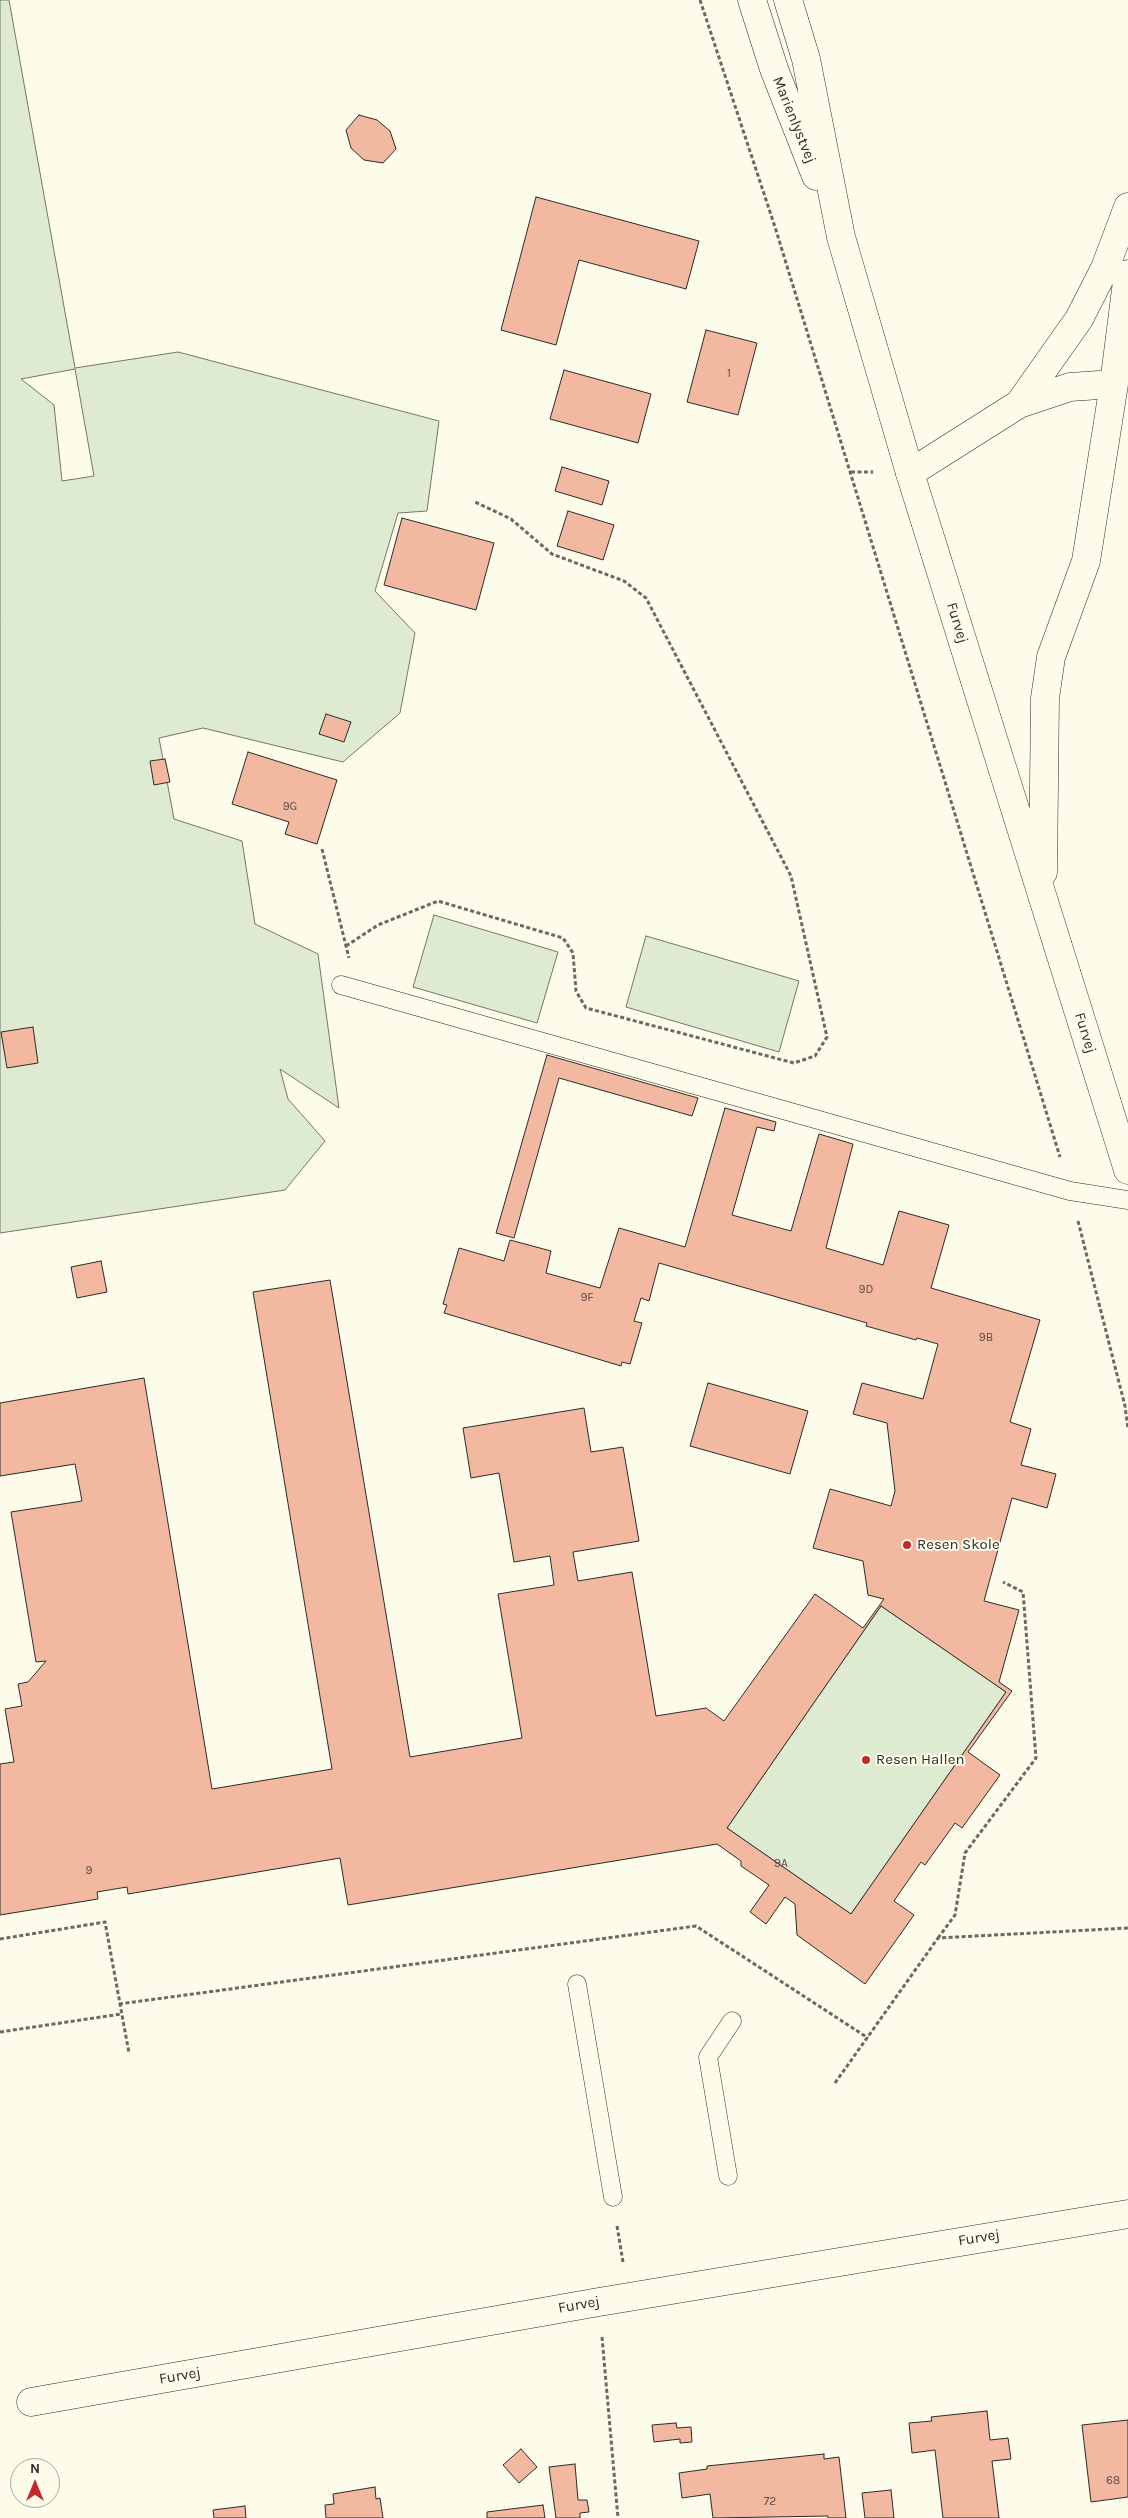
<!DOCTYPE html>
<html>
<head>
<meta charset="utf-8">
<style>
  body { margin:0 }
  #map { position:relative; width:1128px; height:2518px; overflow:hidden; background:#fdfbea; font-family:Karla,sans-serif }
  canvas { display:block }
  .north { position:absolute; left:10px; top:2458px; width:50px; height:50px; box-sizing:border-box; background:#fdfbea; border:1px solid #a9a89e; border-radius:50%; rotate:0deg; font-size:14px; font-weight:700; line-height:20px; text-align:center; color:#2b2b2b }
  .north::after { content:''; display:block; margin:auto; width:18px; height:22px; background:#c62828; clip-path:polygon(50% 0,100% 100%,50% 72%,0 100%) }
</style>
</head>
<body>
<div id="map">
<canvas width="1128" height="2518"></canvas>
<div class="north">N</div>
</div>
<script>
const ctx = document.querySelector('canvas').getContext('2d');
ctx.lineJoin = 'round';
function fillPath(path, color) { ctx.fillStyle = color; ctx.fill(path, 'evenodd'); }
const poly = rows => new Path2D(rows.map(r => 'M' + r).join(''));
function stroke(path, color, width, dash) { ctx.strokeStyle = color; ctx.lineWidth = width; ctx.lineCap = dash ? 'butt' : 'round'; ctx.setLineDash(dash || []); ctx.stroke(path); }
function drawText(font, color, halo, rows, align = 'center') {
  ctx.font = font + ' Karla,sans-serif'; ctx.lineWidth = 4; ctx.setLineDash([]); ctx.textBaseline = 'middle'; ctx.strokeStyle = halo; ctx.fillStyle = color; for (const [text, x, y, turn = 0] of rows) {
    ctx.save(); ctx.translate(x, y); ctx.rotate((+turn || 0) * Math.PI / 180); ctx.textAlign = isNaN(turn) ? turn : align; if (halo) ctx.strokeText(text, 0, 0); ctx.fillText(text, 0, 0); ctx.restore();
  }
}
const green = poly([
  [0,0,9,0,75,368,178,352,439,421,427,511,398,513,375,591,415,633,400,713,343,762,203,728,159,738,174,819,242,841,255,924,318,954,339,1108,280,1069,288,1099,325,1141,285,1190,0,1233,0,0],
  [75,369,94,476,62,481,54,405,21,379,75,369],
  [434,915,558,952,537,1023,413,987,434,915],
  [646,936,799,981,779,1052,626,1007,646,936],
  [881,1606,1006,1692,851,1914,727,1828,881,1606]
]);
fillPath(green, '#deebd1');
stroke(green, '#74746e', 1);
const building = poly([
  [359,115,377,120,390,131,396,149,383,163,364,160,351,148,346,130,359,115],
  [536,197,699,241,686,289,579,260,556,345,501,330,536,197],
  [706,330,757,343,738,415,687,402,706,330],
  [564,370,651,394,638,443,550,419,564,370],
  [562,467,609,481,602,505,555,491,562,467],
  [568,511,614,525,603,560,557,546,568,511],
  [402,518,494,543,476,610,384,585,402,518],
  [326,714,351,722,344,742,319,734,326,714],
  [248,752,337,780,317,844,285,834,289,822,232,804,248,752],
  [165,759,170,782,154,785,150,761,165,759],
  [33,1027,38,1063,7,1068,1,1032,33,1027],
  [547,1055,698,1098,692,1116,559,1078,514,1238,496,1233,547,1055],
  [725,1108,776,1122,774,1131,757,1127,732,1215,791,1231,819,1134,853,1144,826,1248,883,1265,899,1211,949,1225,931,1288,1040,1320,1010,1422,1031,1429,1021,1465,1056,1474,1047,1508,1012,1498,984,1601,1019,1610,999,1682,1012,1691,968,1752,1000,1775,962,1828,955,1823,925,1865,921,1862,894,1901,914,1915,865,1984,797,1935,795,1904,785,1897,766,1924,750,1912,769,1885,741,1866,741,1861,717,1844,348,1905,340,1858,128,1894,127,1887,97,1892,98,1899,0,1915,0,1764,14,1762,5,1709,22,1706,18,1684,28,1682,46,1661,36,1662,11,1512,82,1501,75,1464,0,1476,0,1403,144,1378,212,1789,332,1769,253,1292,330,1280,410,1757,522,1738,498,1594,554,1585,550,1556,514,1562,499,1473,471,1478,463,1428,584,1408,591,1452,623,1447,639,1541,573,1552,578,1581,632,1572,656,1716,706,1708,724,1721,815,1594,863,1628,884,1599,868,1595,863,1561,813,1548,830,1489,891,1506,895,1491,887,1423,853,1414,862,1383,923,1399,938,1344,917,1338,916,1340,866,1326,867,1323,659,1263,649,1301,641,1298,634,1321,642,1323,630,1364,622,1362,621,1366,444,1313,447,1305,443,1304,459,1248,504,1261,510,1240,551,1251,546,1273,600,1288,619,1228,685,1247,725,1108],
  [881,1606,1006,1692,851,1914,727,1828,881,1606],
  [101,1261,107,1292,77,1298,71,1267,101,1261],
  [708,1383,808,1411,790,1474,690,1446,708,1383],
  [987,2411,990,2440,1008,2438,1011,2459,992,2461,999,2518,943,2518,935,2450,912,2453,909,2423,932,2421,931,2417,987,2411],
  [1128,2420,1128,2497,1091,2502,1082,2425,1128,2420],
  [676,2423,677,2428,691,2427,692,2442,680,2443,680,2439,654,2442,652,2425,676,2423],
  [521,2449,537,2467,519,2483,503,2465,521,2449],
  [824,2454,824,2459,839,2457,846,2518,828,2518,828,2516,713,2518,710,2494,682,2498,679,2473,707,2469,707,2466,824,2454],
  [575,2464,578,2500,587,2500,589,2512,580,2513,580,2518,556,2518,549,2467,575,2464],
  [375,2487,376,2499,380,2498,383,2518,326,2518,325,2505,334,2504,333,2494,375,2487],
  [891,2490,894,2518,865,2518,862,2493,891,2490],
  [543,2505,545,2518,487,2518,487,2512,543,2505],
  [245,2506,246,2518,214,2518,213,2510,245,2506]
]);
fillPath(building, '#f2b8a0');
stroke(building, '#2b2b2b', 1);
const service = poly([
  [341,985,1070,1191,1128,1200],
  [577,1984,613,2197],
  [728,2176,708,2057,732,2021]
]);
const minor = poly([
  [31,2402,599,2302,1128,2214]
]);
const tertiary = poly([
  [752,0,774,69,816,176],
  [788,0,806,59,841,237,910,473]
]);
const secondary = poly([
  [1114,384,1070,387,1019,404,910,473,1128,1170],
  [1019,404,1079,319,1105,268,1128,207],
  [1043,872,1045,698,1051,657,1086,561,1114,384,1128,274]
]);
stroke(service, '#2b2b2b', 19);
stroke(minor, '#2b2b2b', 29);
stroke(tertiary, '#2b2b2b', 29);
stroke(secondary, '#2b2b2b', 29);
stroke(poly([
  [700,0,775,227,1060,1157],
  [851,472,873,472],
  [322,849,349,958],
  [346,946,378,925,438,901,563,938,573,953,576,991,586,1008,794,1063,815,1056,827,1037,791,876,646,598,624,581,552,554,511,519,475,502],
  [1078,1221,1125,1406,1128,1429],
  [938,1938,955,1915,965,1853,1036,1758,1023,1592,1003,1582],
  [0,1939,105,1922,129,2053],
  [119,2004,696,1926,868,2038],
  [0,2032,121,2014],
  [835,2083,938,1938,1128,1928],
  [617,2226,623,2262],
  [602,2337,618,2518]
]), '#6a6964', 3, [4, 2.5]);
stroke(service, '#fdfbea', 18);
stroke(minor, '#fdfbea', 28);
stroke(tertiary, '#fdfbea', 28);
stroke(secondary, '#fdfbea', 28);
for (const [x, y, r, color] of [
  [907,1545,5,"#c62828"],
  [866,1760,5,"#c62828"]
]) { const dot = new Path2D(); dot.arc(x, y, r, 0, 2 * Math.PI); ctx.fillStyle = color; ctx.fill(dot); stroke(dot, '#fdfbea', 2); }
drawText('12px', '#5d4e48', null, [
  ["1",729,374],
  ["9G",290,807],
  ["9D",866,1290],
  ["9F",587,1298],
  ["9B",986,1338],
  ["9A",781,1864],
  ["9",89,1871],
  ["68",1113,2481],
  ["72",770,2502]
]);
drawText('15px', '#2b2b2b', '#fdfbea', [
  ["Marienlystvej",794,120,68],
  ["Furvej",957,623,73],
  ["Furvej",1085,1033,73],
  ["Furvej",979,2238,-9],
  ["Furvej",579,2305,-10],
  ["Furvej",180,2376,-10]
]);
drawText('15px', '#2b2b2b', '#fdfbea', [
  ["Resen Skole",917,1545],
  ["Resen Hallen",876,1760]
], 'left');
</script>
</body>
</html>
